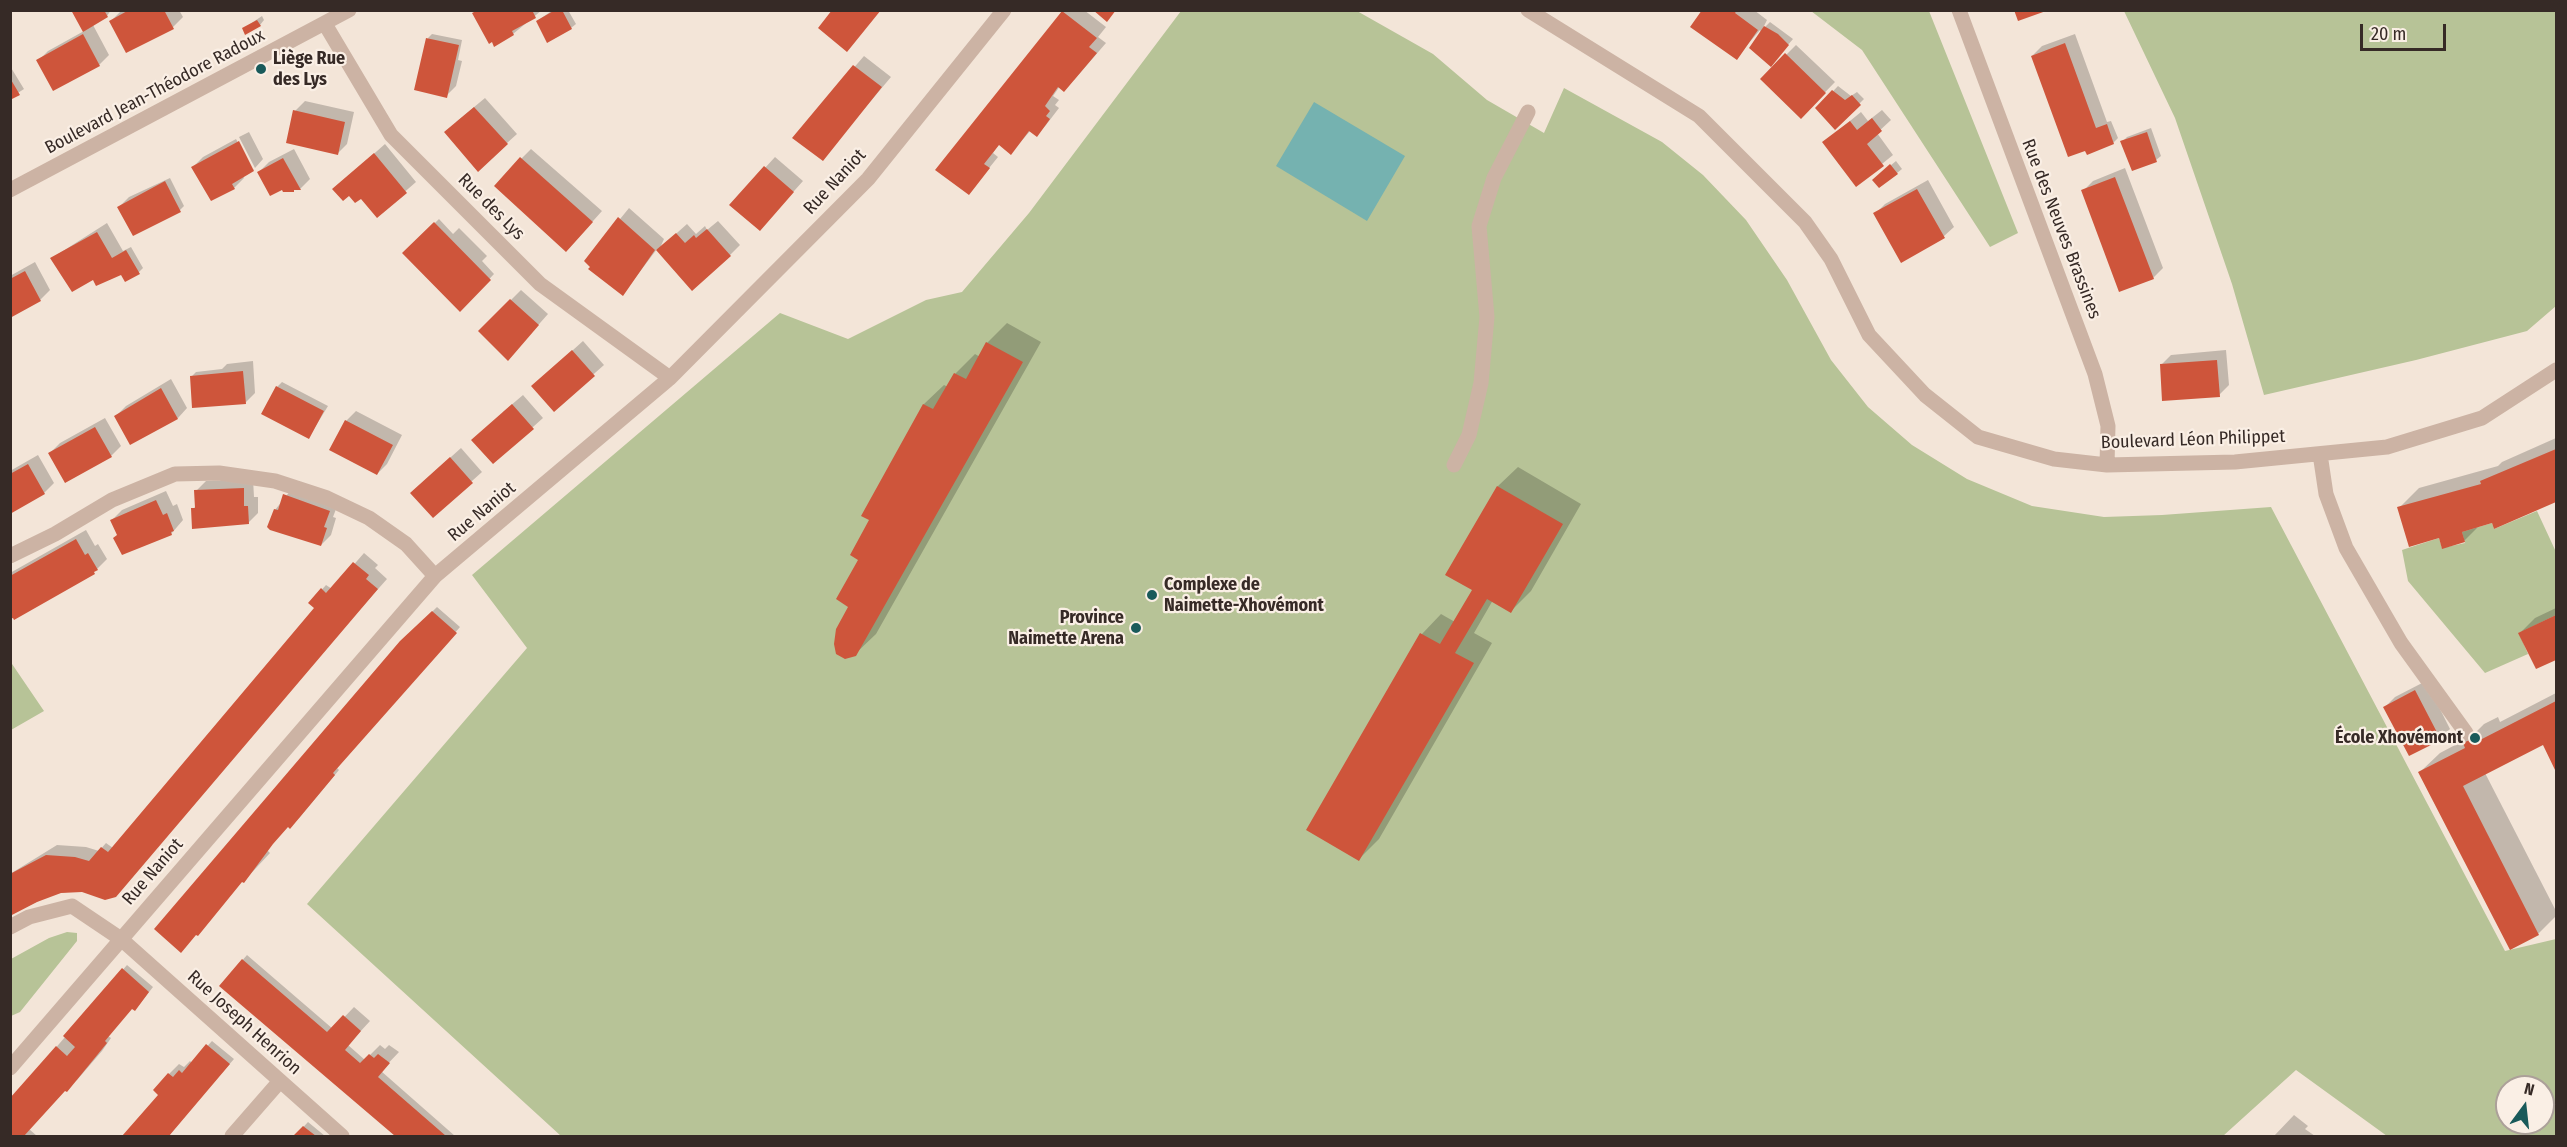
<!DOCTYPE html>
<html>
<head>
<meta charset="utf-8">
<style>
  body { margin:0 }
  #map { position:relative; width:2567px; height:1147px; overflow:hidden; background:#f3e5d8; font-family:"Fira Sans Condensed",sans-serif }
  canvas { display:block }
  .frame { position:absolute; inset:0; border:12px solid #362a26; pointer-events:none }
  .north { position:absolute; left:2495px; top:1075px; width:60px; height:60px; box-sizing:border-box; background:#faefe5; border:2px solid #aca099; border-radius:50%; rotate:15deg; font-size:16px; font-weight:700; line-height:24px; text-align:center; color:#362a26 }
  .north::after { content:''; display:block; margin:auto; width:21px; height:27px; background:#195a5a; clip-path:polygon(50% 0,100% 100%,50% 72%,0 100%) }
  .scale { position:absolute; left:2360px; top:24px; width:86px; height:27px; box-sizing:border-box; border:3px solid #362a26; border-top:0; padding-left:8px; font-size:18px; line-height:21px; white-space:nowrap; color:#362a26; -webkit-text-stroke:4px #faefe5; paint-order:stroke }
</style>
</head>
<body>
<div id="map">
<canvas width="2567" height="1147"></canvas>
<div class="frame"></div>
<div class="north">N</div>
<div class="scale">20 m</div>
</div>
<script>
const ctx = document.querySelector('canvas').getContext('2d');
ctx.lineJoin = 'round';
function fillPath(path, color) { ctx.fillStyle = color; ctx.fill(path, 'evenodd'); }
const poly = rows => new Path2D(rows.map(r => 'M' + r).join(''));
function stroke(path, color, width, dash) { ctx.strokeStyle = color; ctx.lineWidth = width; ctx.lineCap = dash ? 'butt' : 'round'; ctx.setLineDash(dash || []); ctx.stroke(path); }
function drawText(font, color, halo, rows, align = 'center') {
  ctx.font = font + ' "Fira Sans Condensed",sans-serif'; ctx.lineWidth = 4.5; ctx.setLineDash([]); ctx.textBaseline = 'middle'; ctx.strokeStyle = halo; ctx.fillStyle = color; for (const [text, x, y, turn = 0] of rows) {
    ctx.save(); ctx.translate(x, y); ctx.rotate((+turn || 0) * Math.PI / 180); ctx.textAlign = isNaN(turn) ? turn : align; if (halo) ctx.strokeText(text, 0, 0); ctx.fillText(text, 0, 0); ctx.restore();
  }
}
fillPath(poly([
  [1181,11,1357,11,1433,54,1487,100,1544,133,1564,88,1662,142,1703,175,1746,220,1787,280,1831,360,1868,407,1912,445,1967,479,2032,506,2104,517,2162,515,2271,507,2505,951,2556,939,2556,1136,2387,1136,2296,1070,2223,1136,561,1136,307,904,527,648,472,575,780,313,848,339,926,300,962,292,1029,213],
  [2507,1087,2543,1087,2543,1123,2507,1123],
  [1811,11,1929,11,2018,233,1990,247,1862,50],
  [2124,11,2556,11,2556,306,2527,331,2416,360,2264,395,2232,284,2175,118],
  [2537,511,2556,552,2556,615,2519,633,2528,654,2485,673,2408,581,2402,550,2439,538,2442,548,2465,543,2462,532,2492,523,2494,529],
  [10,661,44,711,11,730,10,730],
  [67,932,77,933,77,941,20,1012,11,1016,11,959,49,938]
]), '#b7c397');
fillPath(poly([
  [1314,102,1405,156,1367,221,1276,166]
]), '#75b2b0');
fillPath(poly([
  [73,10,111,10,107,16,93,25,109,55,99,65,38,61,48,51,84,31],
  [122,10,179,10,183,17,173,27,111,21],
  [477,10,542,10,513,34],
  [553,10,568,10,576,24,571,28,537,21],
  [1065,10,1084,10,1106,27,1098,37,1106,43,1074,80,1060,86,1053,96,1059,100,1055,105,1059,108,1046,125,1037,135,1031,130,1011,153,999,144,993,153,998,157,969,193,974,125],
  [1705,10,1754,10,1767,20,1762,30,1770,22,1793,39,1775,60,1760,30,1736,58],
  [262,16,264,20,260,25,244,28],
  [432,34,462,40,458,60,462,61,456,86,446,96,428,38],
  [2075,34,2107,122,2111,121,2118,138,2113,143,2088,153,2032,56,2042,46],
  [1796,45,1835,82,1801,117,1762,79],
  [864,56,891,77,822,159,794,137],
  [10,66,24,89,10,98],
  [1838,86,1851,96,1857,92,1864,99,1835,128,1817,108],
  [485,98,517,134,507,143,456,122],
  [305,101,354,112,347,144,337,154,295,111],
  [1882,110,1891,120,1877,133,1893,155,1856,185,1824,142,1861,112,1868,121],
  [2151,128,2161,156,2156,160,2122,142,2127,137],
  [249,132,263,159,255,168,239,137],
  [236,139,252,169,254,169,243,176,244,178,234,188,193,167,203,157],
  [385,144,416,182,377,216,361,197,334,189],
  [294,149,310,179,300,189,259,172,269,162],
  [531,149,602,211,576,240,521,159],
  [775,157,803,181,769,219,731,205],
  [1896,161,1902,169,1897,173,1879,175],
  [2125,168,2163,268,2153,278,2083,191,2093,181],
  [170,178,184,206,180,210,119,207,129,197],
  [1928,180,1954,227,1944,236,1902,261,1875,214,1885,204],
  [629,208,664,239,660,248,687,224,696,234,705,226,707,230,718,221,740,245,730,255,657,249,623,294,586,261],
  [439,219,453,234,459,228,487,256,482,261,494,274,460,310,404,253],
  [107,223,123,251,131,247,143,268,139,272,122,273,109,280,108,278,94,278,52,258],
  [35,262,50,290,40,300,10,316,10,276],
  [521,290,548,314,517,349,480,331],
  [1007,323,1041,342,876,634,855,654,850,606,871,520,863,515,924,404,944,385,948,387,955,374,975,354,980,357,987,343],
  [583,341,604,365,554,409,543,377],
  [2226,350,2229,385,2219,395,2161,365,2171,355],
  [253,361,255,393,245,403,191,377,196,372,222,369,227,364],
  [171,379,187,408,178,418,131,443,116,416,126,406],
  [282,382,328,406,309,437,277,387],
  [523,395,543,418,494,462,503,412],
  [356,411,402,435,387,464,377,474,346,421],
  [105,418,121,446,111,456,50,453,60,443],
  [2556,438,2556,501,2551,503,2480,525,2464,541,2440,536,2399,508,2419,488,2498,466,2502,462],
  [461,448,482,472,433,516,422,483],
  [38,455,54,483,44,493,10,512,10,471],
  [1518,467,1581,504,1531,591,1511,611,1493,600,1474,633,1492,643,1379,839,1359,859,1422,634,1441,614,1455,622,1474,590,1447,574,1498,486],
  [253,479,254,497,258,497,258,513,248,523,193,509,197,505,196,491,206,481],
  [295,485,339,501,333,517,336,518,331,535,321,545,275,510],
  [166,491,173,506,177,504,183,520,171,534,119,534,112,520,122,510],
  [86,530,95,546,98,544,107,559,97,569,10,617,10,573],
  [364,553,378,565,375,568,387,579,363,606,337,584],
  [326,585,332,589,83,890,53,894,10,915,10,874,57,845,86,847,99,851,106,843,113,848,316,608,310,603],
  [437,607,460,627,337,768,339,770,300,817,290,827,288,825,267,850,270,853,244,881,401,642],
  [2556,608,2556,658,2536,667,2520,633,2535,618],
  [2426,681,2450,729,2440,739,2385,707,2395,697],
  [2556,693,2556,769,2543,743,2485,773,2556,911,2556,916,2538,934,2420,772,2440,753,2472,736,2484,724,2498,717,2500,722],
  [247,955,333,1029,354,1007,370,1021,348,1045,365,1060,380,1045,385,1049,389,1045,399,1052,381,1071,455,1136,397,1136,221,985],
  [127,965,153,987,139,1005,133,1007,108,1036,111,1038,102,1051,77,1080,65,1089,29,1129,37,1136,10,1136,10,1101],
  [212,1041,234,1059,167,1136,124,1136,160,1095,155,1090,169,1074,179,1064,184,1067,190,1061,192,1063],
  [2294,1115,2308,1126,2305,1129,2315,1136,2274,1136],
  [308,1122,325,1136,295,1136]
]), '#0003');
fillPath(poly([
  [71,10,104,10,108,17,83,32],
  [129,10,164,10,174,29,126,53,109,21],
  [478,10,532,10,536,18,512,31,514,35,494,47,492,42,489,44,472,13],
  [555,10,562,10,572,29,547,43,536,21],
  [832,10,881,10,847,52,818,28],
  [1093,10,1116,10,1107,22],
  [1702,10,1737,10,1735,13,1758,30,1737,60,1690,27],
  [2014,10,2046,10,2046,11,2018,21],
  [1062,11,1097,38,1089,47,1097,53,1064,92,1058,87,1045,106,1050,111,1046,116,1050,119,1037,137,1029,131,1011,155,999,145,984,164,990,168,969,195,935,170],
  [257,20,261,26,245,35,242,28],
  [1764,26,1778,34,1789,45,1771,67,1749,48],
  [83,34,100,66,53,91,36,60],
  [426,38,459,45,447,98,414,90],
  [2065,43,2096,128,2107,124,2114,144,2087,155,2085,151,2068,157,2031,56],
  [1785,53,1826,93,1801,119,1760,79],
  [853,65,882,87,823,161,792,138],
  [10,78,20,95,10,100],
  [1832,90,1845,100,1852,95,1861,105,1835,130,1815,108],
  [474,107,508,144,478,172,444,132],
  [293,110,345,122,338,155,286,143],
  [1872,118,1882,131,1867,144,1884,166,1856,187,1822,142,1850,121,1857,130],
  [2147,132,2157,162,2132,171,2120,141],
  [239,141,254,171,232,184,235,189,211,201,191,167],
  [374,153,407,193,377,218,361,199,355,203,349,196,343,201,332,189],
  [520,157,593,222,566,252,494,186],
  [283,158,301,190,294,190,294,192,283,192,282,190,270,196,257,172],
  [1890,164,1898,174,1879,188,1872,180],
  [764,166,794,192,760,231,729,205],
  [2115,177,2154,279,2119,292,2081,190],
  [165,181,181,212,133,236,117,207],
  [1917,189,1945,238,1901,263,1873,213],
  [618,217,655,250,623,296,588,269,590,267,584,261],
  [434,222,491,280,460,312,402,253],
  [707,229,731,256,692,291,656,250,676,233,685,243,694,235,696,238],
  [97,232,112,258,126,250,140,274,125,282,121,275,96,286,93,280,72,292,50,258],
  [25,271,41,301,10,318,10,279],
  [510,299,539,325,508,361,478,331],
  [986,342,1023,362,856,656,845,659,836,654,834,644,836,629,848,607,836,599,858,560,850,555,869,520,861,516,923,404,933,409,954,373,966,379],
  [572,350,595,376,554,412,531,386],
  [2217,360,2220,397,2162,401,2160,364],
  [243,371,246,404,192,408,190,376],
  [276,386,324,411,309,439,261,414],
  [161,388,178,419,130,445,114,416],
  [512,404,534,429,493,464,471,440],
  [345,420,393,445,377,475,329,450],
  [95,427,112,457,65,483,48,453],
  [2556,449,2556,502,2494,529,2492,523,2462,532,2465,542,2442,549,2439,538,2409,547,2397,507,2481,484,2480,481],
  [450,457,473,483,433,518,410,493],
  [28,464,45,494,10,514,10,474],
  [1497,486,1563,524,1511,613,1487,599,1455,653,1474,663,1359,861,1306,830,1420,633,1440,644,1472,590,1445,575],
  [244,488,244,506,248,506,249,524,192,529,191,508,195,508,194,490],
  [283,494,330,511,324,527,327,528,321,546,270,530,267,527,274,509,278,510],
  [156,500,163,515,167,513,174,531,171,532,172,535,122,555,113,538,117,535,110,520],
  [76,539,85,555,88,553,98,570,94,572,95,574,14,620,13,618,10,619,10,576],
  [353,562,369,575,366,579,378,589,116,897,105,900,82,892,61,893,37,902,10,916,10,874,46,855,75,857,89,861,101,847,108,852,314,608,308,603,321,588,326,593],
  [432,611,457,633,333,773,335,775,290,829,288,827,273,844,244,883,242,882,198,936,196,935,181,953,154,929,400,641],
  [2556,615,2556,660,2536,669,2518,633],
  [2415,690,2441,740,2409,756,2383,707],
  [2556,701,2556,772,2543,745,2463,786,2539,935,2510,950,2418,772,2465,748,2463,743,2478,736,2480,740],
  [242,959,327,1032,343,1015,361,1031,345,1050,360,1063,369,1054,374,1058,378,1054,390,1063,378,1077,446,1136,395,1136,219,986],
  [122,968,149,992,135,1011,132,1009,105,1041,107,1043,67,1092,65,1091,24,1136,10,1136,10,1098,56,1046,67,1056,75,1047,63,1036],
  [206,1044,230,1064,169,1136,122,1136,158,1095,153,1090,168,1073,173,1077,179,1070,182,1073],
  [303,1126,316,1136,293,1136]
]), '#ce553b');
stroke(poly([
  [1528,10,1699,116,1805,222,1831,259,1869,335,1925,395,1978,437,2054,459,2107,465,2235,462,2387,447,2482,418,2556,370],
  [1959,10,2095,374,2108,426,2107,465],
  [325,24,391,135,540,284,670,378],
  [10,190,349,10],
  [2320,454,2326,494,2346,548,2401,643,2466,733],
  [1454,465,1469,435,1481,383,1487,317,1479,226,1494,178,1528,112],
  [10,556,55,534,112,500,175,474,219,473,275,481,327,498,369,518,406,544,435,576],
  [10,927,29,917,72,906,121,939,342,1136],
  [10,1068,435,576,670,378,868,179,1004,10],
  [232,1136,280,1081]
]), '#ccb3a4', 15);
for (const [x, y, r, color] of [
  [261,69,6,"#195a5a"],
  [1152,595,6,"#195a5a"],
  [1136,628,6,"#195a5a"],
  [2475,738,6,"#195a5a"]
]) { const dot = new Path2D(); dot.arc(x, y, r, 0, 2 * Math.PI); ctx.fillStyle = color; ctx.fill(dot); stroke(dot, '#faefe5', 2); }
drawText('bold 18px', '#362a26', '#faefe5', [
  ["Liège Rue",273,59],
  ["des Lys",273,80],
  ["Complexe de",1164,585],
  ["Naimette-Xhovémont",1164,606],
  ["Province",1124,618,"right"],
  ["Naimette Arena",1124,639,"right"],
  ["École Xhovémont",2463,738,"right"]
], 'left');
drawText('18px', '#362a26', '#faefe5', [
  ["Boulevard Jean-Théodore Radoux",155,92,-28],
  ["Rue Naniot",835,182,-47],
  ["Rue des Lys",491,207,45],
  ["Rue des Neuves Brassines",2061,229,69],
  ["Boulevard Léon Philippet",2193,440,-2],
  ["Rue Naniot",482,512,-40],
  ["Rue Naniot",153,872,-49],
  ["Rue Joseph Henrion",244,1023,42]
]);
</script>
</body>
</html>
